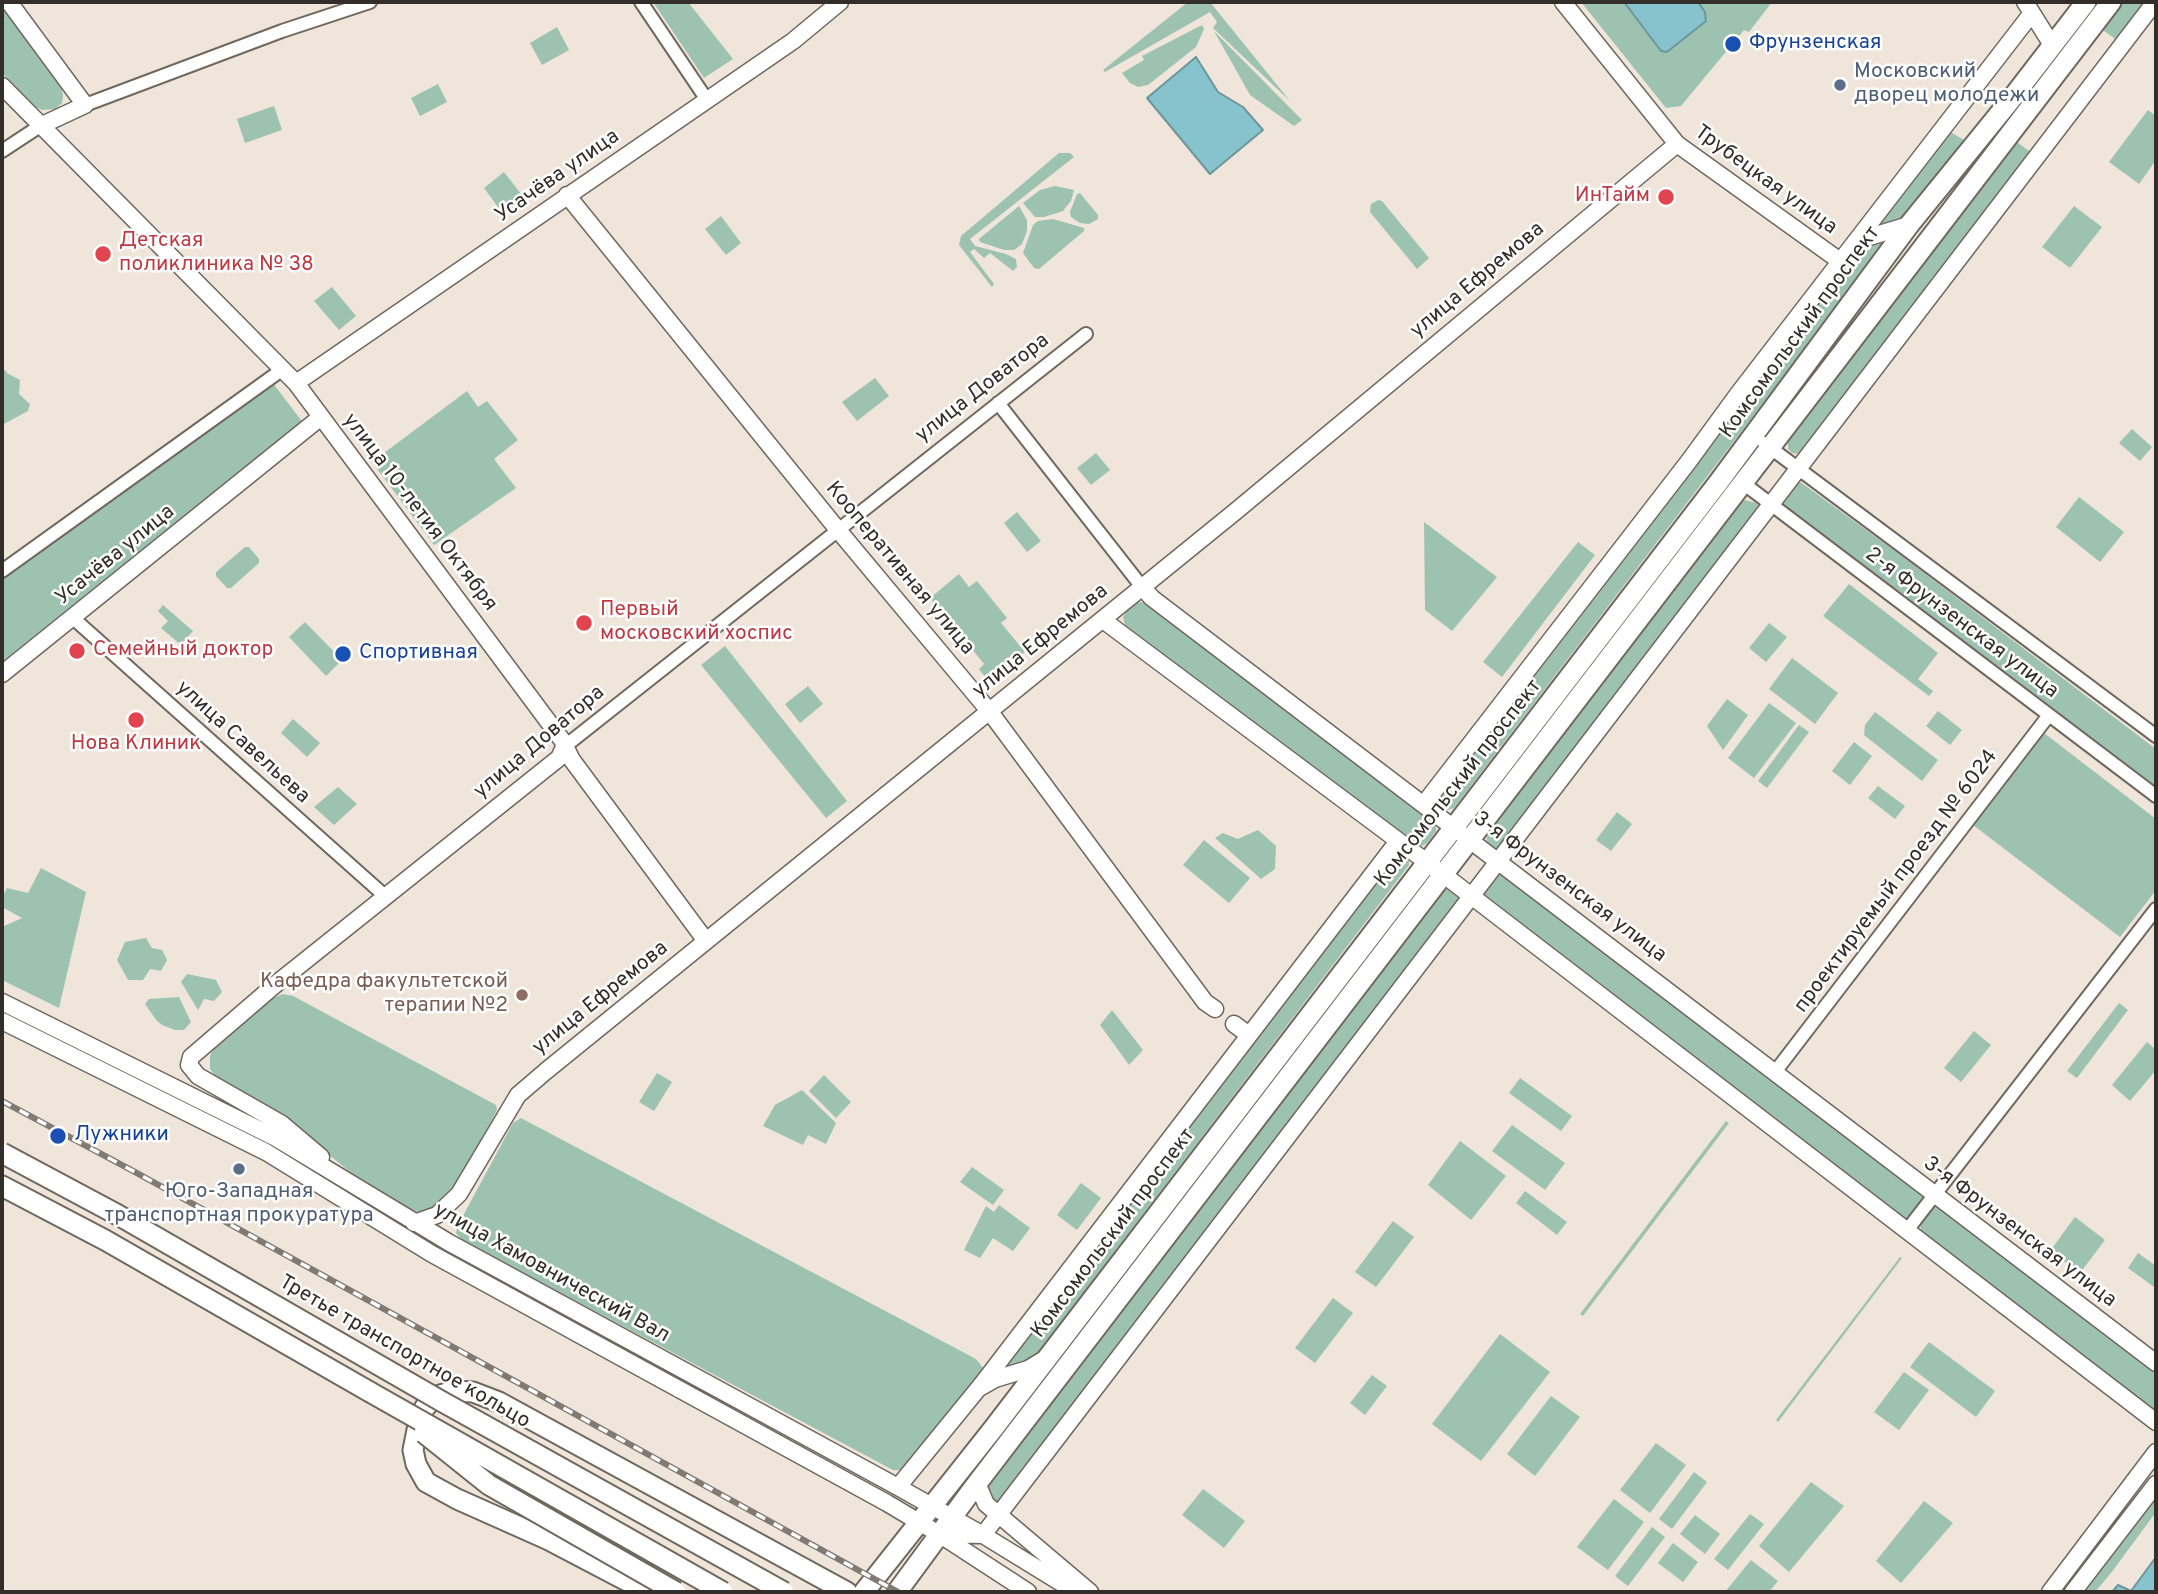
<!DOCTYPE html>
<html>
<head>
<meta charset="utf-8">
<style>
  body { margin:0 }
  #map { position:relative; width:2158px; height:1594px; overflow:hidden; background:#efe5da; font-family:Overpass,sans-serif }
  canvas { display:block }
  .frame { position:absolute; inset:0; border:4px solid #332e2a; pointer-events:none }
</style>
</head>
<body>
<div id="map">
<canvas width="2158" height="1594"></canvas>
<div class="frame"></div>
</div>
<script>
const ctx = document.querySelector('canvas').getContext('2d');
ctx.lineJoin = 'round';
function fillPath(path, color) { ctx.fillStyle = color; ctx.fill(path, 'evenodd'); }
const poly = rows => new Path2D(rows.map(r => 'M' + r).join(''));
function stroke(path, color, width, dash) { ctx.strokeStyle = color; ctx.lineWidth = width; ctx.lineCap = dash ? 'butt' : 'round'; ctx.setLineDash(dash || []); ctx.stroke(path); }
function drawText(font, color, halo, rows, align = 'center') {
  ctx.font = font + ' Overpass,sans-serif'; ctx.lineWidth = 5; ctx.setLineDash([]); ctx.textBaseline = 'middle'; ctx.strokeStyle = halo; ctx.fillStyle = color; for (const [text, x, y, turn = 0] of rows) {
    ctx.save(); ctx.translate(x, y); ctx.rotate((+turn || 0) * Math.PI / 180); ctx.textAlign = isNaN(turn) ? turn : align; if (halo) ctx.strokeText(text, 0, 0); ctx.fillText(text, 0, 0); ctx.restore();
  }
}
fillPath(poly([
  [653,2,688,2,733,59,704,78],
  [1188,2,1210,2,1290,101,1213,28,1217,22,1210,12,1105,72,1103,70],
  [1581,2,1772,2,1749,32,1744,30,1681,106,1666,108],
  [2124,2,2150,2,2119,42,2103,30],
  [2,4,61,82,63,96,62,103,55,109,42,110,34,106,2,73],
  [1202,25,1204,29,1196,47,1148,85,1138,87,1130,83,1122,73,1144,60,1142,56],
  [557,27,569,50,542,65,530,43],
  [1214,31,1302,120,1294,126,1250,95],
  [438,84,447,102,420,116,411,98],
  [274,106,282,130,245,143,237,119],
  [2148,110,2156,116,2156,160,2139,184,2109,162],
  [1947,130,1964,140,1454,808,1444,811,1436,804,1436,798],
  [2017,142,2033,154,1802,455,1792,453,1788,449,1788,440],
  [1059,153,1070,153,1074,157,970,239,975,246,1006,254,1016,259,1017,267,1013,271,990,253,984,258,974,249,970,252,994,284,992,287,959,245,961,236],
  [504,172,525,199,504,215,484,188],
  [1055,186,1074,190,1071,201,1063,211,1044,217,1035,217,1023,203,1040,190],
  [1080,193,1098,215,1098,219,1089,224,1080,223,1071,217,1070,212,1077,194],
  [1378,200,1382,201,1429,258,1417,269,1370,212,1371,204],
  [1019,206,1027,220,1027,231,1022,244,1014,250,1004,250,980,242,979,239],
  [2074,206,2102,227,2070,268,2042,247],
  [721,216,741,243,726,255,705,229],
  [1053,219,1084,228,1084,231,1039,269,1034,268,1023,253,1033,225,1038,221],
  [332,287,356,316,339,330,314,301],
  [5,370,7,373,20,380,19,394,30,404,28,411,2,425,2,371],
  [875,378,889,396,857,421,842,402],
  [272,382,304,424,2,666,2,579],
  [467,391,478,407,487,401,518,440,494,459,516,488,434,545,372,462],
  [2132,429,2152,447,2140,461,2119,443],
  [1096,453,1110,470,1091,485,1077,468],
  [1799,481,1903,557,2156,749,2156,788,1782,504,1785,493],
  [2079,497,2124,532,2100,562,2056,527],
  [1745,500,1756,503,1759,506,1758,512,1500,849,1492,848,1486,842,1488,834,1737,505],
  [1017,512,1041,541,1027,552,1004,523],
  [1424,522,1497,577,1452,631,1425,610],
  [1578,542,1595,555,1502,677,1483,662],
  [245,547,249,547,259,559,259,563,231,588,227,588,216,576,216,572],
  [959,574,969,587,977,581,1007,618,1001,623,1025,652,989,682,979,669,984,664,930,598],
  [1849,584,1938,653,1918,679,1933,691,1929,696,1823,616],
  [1141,602,1150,604,1436,824,1436,831,1427,843,1422,846,1416,846,1125,625,1123,617,1127,611,1134,604],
  [163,605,193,631,181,645,161,628,168,621,158,611],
  [305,622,342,660,326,676,289,637],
  [1769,623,1787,637,1766,662,1749,648],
  [725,646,847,801,826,818,701,665],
  [1792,658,1838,693,1815,724,1769,689],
  [808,686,823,704,800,723,785,704],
  [1727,699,1748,715,1723,750,1707,726],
  [1769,703,1796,723,1754,778,1728,758],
  [1938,711,1962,730,1950,745,1926,726],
  [1875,712,1938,760,1922,781,1864,735,1865,725],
  [293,719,320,743,307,757,281,733],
  [1799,725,1809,732,1767,788,1758,781],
  [2044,733,2156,819,2156,890,2120,937,1973,825],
  [1854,742,1872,756,1850,785,1832,771],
  [1878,786,1905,806,1895,819,1868,798],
  [338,787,357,804,334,825,314,807],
  [1617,812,1632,824,1611,851,1596,840],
  [1258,830,1276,846,1275,869,1261,879,1215,838,1223,833,1238,839],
  [1204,840,1250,878,1229,903,1183,865],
  [1398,851,1409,857,1409,865,1029,1364,996,1374],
  [41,868,86,892,59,1008,2,980,2,927,22,918,2,907,2,898,7,888,28,893],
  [1500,871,1921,1192,1923,1201,1912,1215,1908,1219,1903,1217,1482,894],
  [1449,888,1455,888,1461,899,1000,1503,995,1504,986,1494,988,1488,1019,1445,1369,988,1445,890],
  [146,938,152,948,162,950,167,960,161,971,150,969,143,980,128,980,117,960,125,942],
  [187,974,216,980,222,992,214,1001,204,999,198,1010,181,982],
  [283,994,293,996,496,1105,497,1110,456,1190,427,1215,413,1210,349,1171,302,1133,218,1080,210,1069,210,1056,215,1046,271,999],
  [179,997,191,1022,184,1030,175,1030,162,1025,157,1021,145,1004,149,999],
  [2119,1003,2128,1010,2077,1078,2067,1071],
  [1112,1010,1143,1050,1129,1065,1100,1025],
  [1974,1031,1991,1045,1961,1082,1944,1068],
  [2147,1042,2156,1050,2156,1070,2130,1101,2112,1085],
  [657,1073,672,1082,654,1111,639,1102],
  [824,1075,851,1102,836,1118,809,1091],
  [1520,1078,1572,1116,1561,1131,1509,1093],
  [802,1090,836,1123,826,1144,808,1135,803,1145,763,1126,775,1105],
  [521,1118,976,1359,984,1369,902,1470,893,1470,463,1241,456,1233,457,1227,513,1123],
  [1726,1121,1729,1123,1583,1316,1580,1314],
  [1512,1125,1565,1163,1545,1190,1492,1151],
  [1460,1141,1506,1176,1471,1220,1428,1185],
  [972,1167,1004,1190,993,1205,960,1182],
  [1081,1183,1101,1198,1077,1230,1057,1215],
  [1525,1191,1567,1222,1557,1235,1516,1203],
  [999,1205,1030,1228,1013,1251,993,1238,980,1258,964,1250,986,1206,994,1212],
  [1936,1205,2156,1372,2156,1414,1921,1231,1920,1222,1931,1207],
  [2075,1217,2105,1240,2080,1273,2050,1251],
  [1393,1221,1414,1237,1376,1287,1355,1272],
  [2138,1253,2156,1266,2156,1284,2154,1287,2128,1268],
  [1900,1257,1902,1258,1778,1422,1776,1420],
  [1333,1298,1353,1313,1315,1363,1295,1348],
  [1500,1334,1550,1372,1481,1461,1432,1424],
  [1929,1342,1995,1391,1976,1417,1910,1367],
  [1904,1372,1929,1390,1899,1430,1874,1412],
  [1372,1375,1387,1386,1365,1415,1350,1403],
  [1551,1396,1580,1417,1535,1476,1507,1454],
  [1656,1443,1686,1465,1650,1513,1620,1490],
  [1694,1472,1707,1482,1672,1529,1659,1519],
  [1811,1482,1844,1506,1789,1572,1759,1546],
  [1203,1489,1245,1521,1224,1548,1182,1515],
  [2156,1498,2156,1512,2111,1573,2095,1592,2084,1592],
  [1614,1499,1644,1522,1608,1570,1577,1547],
  [1924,1501,1953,1523,1901,1583,1876,1561],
  [1750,1514,1764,1524,1728,1570,1714,1559],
  [1695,1515,1720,1534,1705,1554,1680,1534],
  [1652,1527,1665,1537,1628,1586,1615,1576],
  [1673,1543,1698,1562,1683,1582,1658,1563],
  [1751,1560,1778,1581,1769,1592,1725,1592]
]), '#9dc3b0');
const water = poly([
  [1624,2,1698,2,1705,12,1706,21,1667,52,1661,51,1624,2],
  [1196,57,1218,92,1243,107,1263,130,1210,174,1147,98,1196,57],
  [2156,1557,2156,1592,2112,1592,2118,1585,2131,1591,2156,1557]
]);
fillPath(water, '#86c3cd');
stroke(water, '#6d969c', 2);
const street = poly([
  [641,2,707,100],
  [85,105,282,31,370,2],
  [2,151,40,126],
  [998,403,1142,587],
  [1764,443,2156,736],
  [1743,483,2156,796],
  [2,571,283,369],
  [73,618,385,896],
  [564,747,1086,334],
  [1775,1072,2049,715],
  [1908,1229,2156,909]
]);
const secondary = poly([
  [9,2,85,105,40,126],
  [1563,2,1677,144,1840,261],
  [2025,2,2052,45],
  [2,86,296,383,562,740,572,760,706,941],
  [567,195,838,530,990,712,1205,1002,1215,1009],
  [1856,241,1909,225],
  [296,383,793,41,840,2],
  [1142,587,1152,598,2156,1363],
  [1103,620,1444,875,2156,1422],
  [2,674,321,417],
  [1424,804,1689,461,1738,394,2032,13],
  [2,1002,274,1137,448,1242,898,1487,983,1535,1076,1592],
  [2,1021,266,1152,432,1254,887,1503,939,1534,1028,1592],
  [1234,1024,1249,1035],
  [321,1157,282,1124,198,1076,189,1065,191,1057,276,984,559,758,564,747],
  [414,1223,437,1215,459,1194,518,1095,546,1071,1236,511,1677,144],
  [981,1387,995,1379,1028,1369,1043,1360],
  [977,1483,986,1504,1090,1592],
  [898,1487,982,1384,1398,841],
  [939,1534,983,1535,2155,2],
  [2050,1592,2156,1452],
  [2073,1592,2156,1484]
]);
const primary = poly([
  [2,1186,105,1240,370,1392],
  [648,1592,549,1540,457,1499,426,1482,416,1464,413,1450,419,1420,425,1407,437,1396,453,1391,473,1392,499,1402,847,1592],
  [864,1592,993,1429,1718,483,1909,225,2009,102,2086,2],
  [897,1592,972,1490,2111,2]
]);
stroke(street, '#70675d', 16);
stroke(secondary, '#70675d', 19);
stroke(primary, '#70675d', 23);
stroke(street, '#fff', 12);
stroke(secondary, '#fff', 16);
stroke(primary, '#fff', 19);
const rail = poly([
  [2,1101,135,1172,898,1592]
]);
stroke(rail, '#817a73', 6);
stroke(rail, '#fff', 3.5, [10]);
const primaryBridge = poly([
  [2,1153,118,1215,441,1401,784,1592],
  [370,1392,723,1592],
  [424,1433,489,1485,676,1592]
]);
stroke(primaryBridge, '#70675d', 23, []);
stroke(primaryBridge, '#fff', 19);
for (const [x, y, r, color] of [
  [1733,44,9,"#1a4fb4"],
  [1840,85,7,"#5c6f8a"],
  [1666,197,9,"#e0444e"],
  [103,254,9,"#e0444e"],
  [584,623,9,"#e0444e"],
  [77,651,9,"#e0444e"],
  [343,654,9,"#1a4fb4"],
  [136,720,9,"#e0444e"],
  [522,995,7,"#8d6e63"],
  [58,1136,9,"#1a4fb4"],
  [239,1169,7,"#5c6f8a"]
]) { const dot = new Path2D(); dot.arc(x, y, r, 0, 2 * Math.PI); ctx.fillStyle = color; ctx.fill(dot); stroke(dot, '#fff', 2.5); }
drawText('21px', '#164399', '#fff', [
  ["Фрунзенская",1749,44],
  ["Спортивная",359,654],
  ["Лужники",74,1136]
], 'left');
drawText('21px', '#4e5e75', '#fff', [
  ["Московский",1854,73],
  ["дворец молодежи",1854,97],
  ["Юго-Западная",239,1193,"center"],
  ["транспортная прокуратура",239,1217,"center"]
], 'left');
drawText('21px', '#332e2a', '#fff', [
  ["Усачёва улица",558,177,-35],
  ["Трубецкая улица",1765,181,36],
  ["улица Ефремова",1478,281,-40],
  ["Комсомольский проспект",1801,333,-54],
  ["улица Доватора",983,389,-38],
  ["улица 10-летия Октября",419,513,53],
  ["Усачёва улица",116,556,-39],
  ["Кооперативная улица",899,569,50],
  ["2-я Фрунзенская улица",1961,624,37],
  ["улица Ефремова",1041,642,-39],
  ["улица Савельева",242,743,42],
  ["улица Доватора",540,743,-40],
  ["Комсомольский проспект",1459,784,-52],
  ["проектируемый проезд № 6024",1897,882,-53],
  ["3-я Фрунзенская улица",1569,888,37],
  ["улица Ефремова",601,999,-39],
  ["3-я Фрунзенская улица",2019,1233,37],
  ["Комсомольский проспект",1114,1234,-53],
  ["улица Хамовнический Вал",551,1274,29],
  ["Третье транспортное кольцо",404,1353,30]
]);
drawText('21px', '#be3a42', '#fff', [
  ["ИнТайм",1650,197,"right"],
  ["Детская",119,242],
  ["поликлиника № 38",119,266],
  ["Первый",600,611],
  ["московский хоспис",600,635],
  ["Семейный доктор",93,651],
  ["Нова Клиник",136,745,"center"]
], 'left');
drawText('21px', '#785e54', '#fff', [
  ["Кафедра факультетской",508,983],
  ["терапии №2",508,1007]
], 'right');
</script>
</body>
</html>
